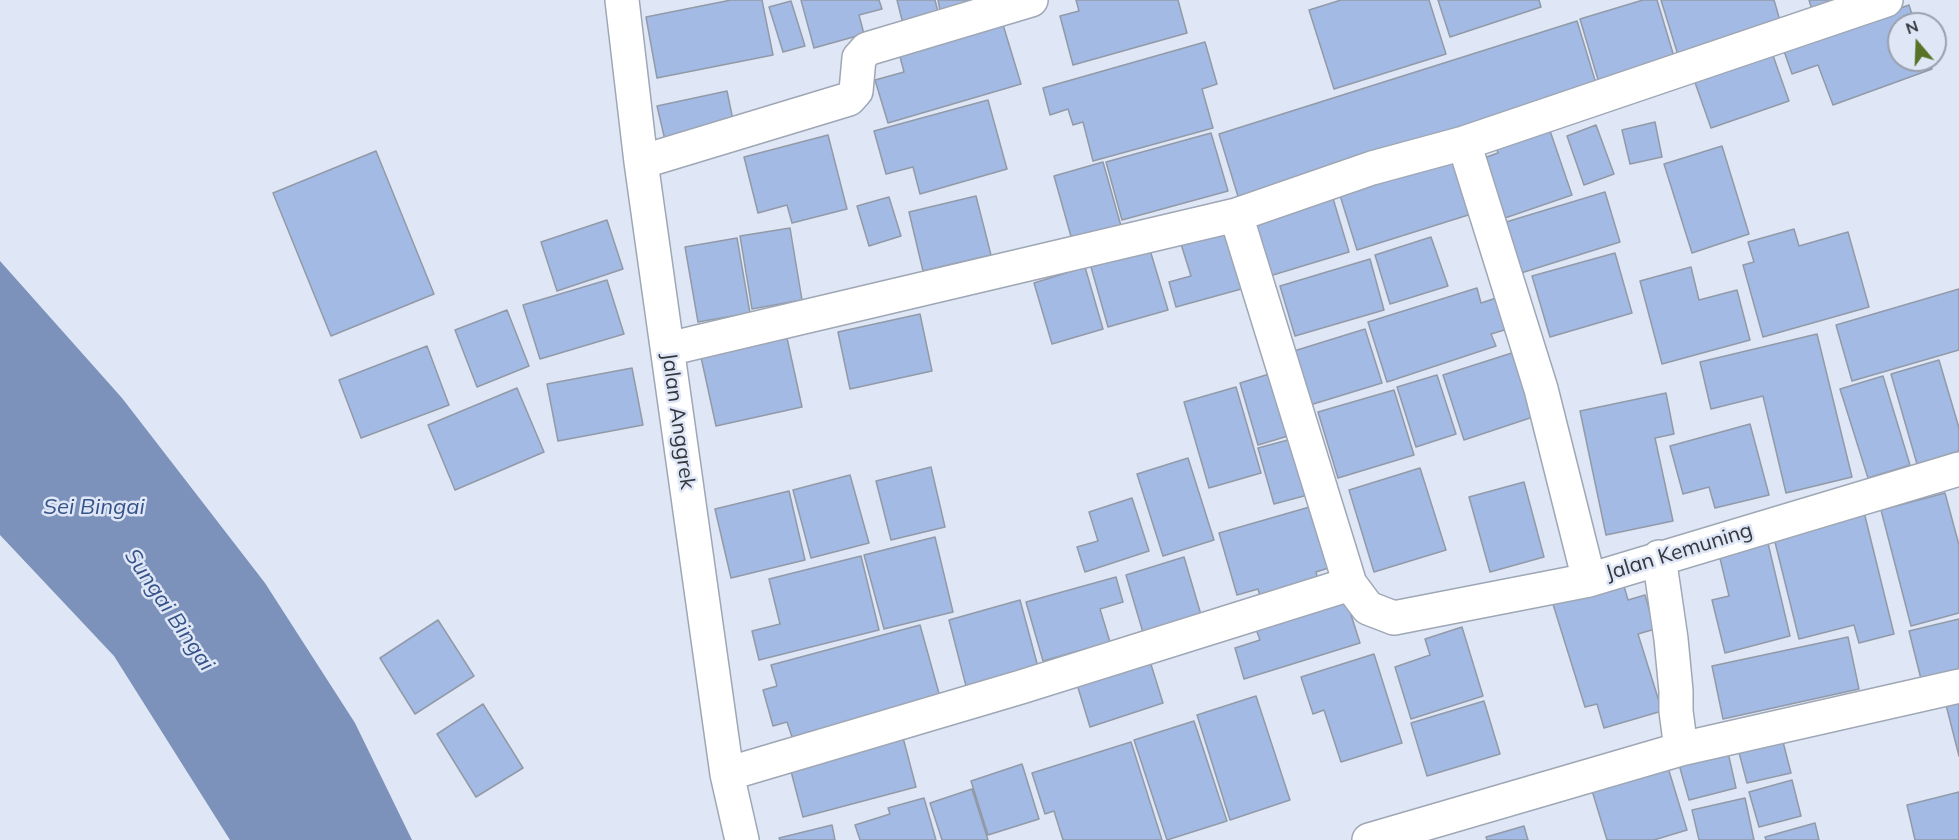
<!DOCTYPE html>
<html>
<head>
<meta charset="utf-8">
<style>
  body { margin:0 }
  #map { position:relative; width:1959px; height:840px; overflow:hidden; background:#dfe7f7; font-family:Mulish,sans-serif }
  canvas { display:block }
  .north { position:absolute; left:1887px; top:12px; width:60px; height:60px; box-sizing:border-box; background:#dfe7f7; border:2px solid #9aa0ac; border-radius:50%; rotate:341deg; font-size:16px; font-weight:700; line-height:24px; text-align:center; color:#33363c }
  .north::after { content:''; display:block; margin:auto; width:21px; height:27px; background:#567327; clip-path:polygon(50% 0,100% 100%,50% 72%,0 100%) }
</style>
</head>
<body>
<div id="map">
<canvas width="1959" height="840"></canvas>
<div class="north">N</div>
</div>
<script>
const ctx = document.querySelector('canvas').getContext('2d');
ctx.lineJoin = 'round';
function fillPath(path, color) { ctx.fillStyle = color; ctx.fill(path, 'evenodd'); }
const poly = rows => new Path2D(rows.map(r => 'M' + r).join(''));
function stroke(path, color, width, dash) { ctx.strokeStyle = color; ctx.lineWidth = width; ctx.lineCap = dash ? 'butt' : 'round'; ctx.setLineDash(dash || []); ctx.stroke(path); }
function drawText(font, color, halo, rows, align = 'center') {
  ctx.font = font + ' Mulish,sans-serif'; ctx.lineWidth = 5; ctx.setLineDash([]); ctx.textBaseline = 'middle'; ctx.strokeStyle = halo; ctx.fillStyle = color; for (const [text, x, y, turn = 0] of rows) {
    ctx.save(); ctx.translate(x, y); ctx.rotate((+turn || 0) * Math.PI / 180); ctx.textAlign = isNaN(turn) ? turn : align; if (halo) ctx.strokeText(text, 0, 0); ctx.fillText(text, 0, 0); ctx.restore();
  }
}
fillPath(poly([
  [0,261,122,398,265,583,355,723,412,840,230,840,114,656,0,535]
]), '#7c92bb');
const building = poly([
  [731,0,762,0,773,55,657,78,646,17,731,0],
  [801,0,879,0,882,9,859,15,864,34,814,48,801,0],
  [897,0,935,0,939,16,903,24,897,0],
  [938,0,993,0,941,15,938,0],
  [1076,0,1178,0,1187,33,1073,65,1060,16,1079,11,1076,0],
  [1341,0,1429,0,1446,54,1334,89,1309,10,1341,0],
  [1438,0,1539,0,1541,7,1450,37,1438,0],
  [1643,0,1657,0,1675,60,1599,83,1580,19,1643,0],
  [1661,0,1774,0,1781,24,1678,55,1661,0],
  [1809,0,1851,0,1813,13,1809,0],
  [791,1,805,46,783,52,769,7,791,1],
  [1909,5,1915,24,1899,24,1899,60,1929,60,1932,69,1833,105,1818,65,1792,74,1784,51,1909,5],
  [1001,18,1021,84,888,123,875,80,904,72,898,49,1001,18],
  [1577,21,1598,90,1240,203,1219,134,1577,21],
  [1205,42,1217,84,1202,89,1213,128,1093,161,1083,122,1073,125,1068,109,1050,115,1043,88,1205,42],
  [1770,47,1789,101,1711,128,1692,74,1770,47],
  [727,91,734,125,665,140,657,106,727,91],
  [988,100,1007,169,920,194,913,167,886,174,874,131,988,100],
  [1547,122,1572,195,1505,218,1484,158,1498,153,1494,140,1547,122],
  [1655,122,1662,157,1630,164,1622,130,1655,122],
  [1596,125,1614,174,1584,185,1567,136,1596,125],
  [1211,133,1228,191,1122,220,1106,162,1211,133],
  [828,135,847,209,792,223,787,205,758,213,744,157,828,135],
  [1722,146,1749,234,1692,253,1664,164,1722,146],
  [1461,149,1481,211,1357,250,1338,189,1461,149],
  [376,151,434,294,331,336,273,193,376,151],
  [1103,162,1121,226,1072,240,1054,176,1103,162],
  [1605,192,1620,242,1521,273,1506,222,1605,192],
  [1332,195,1349,252,1263,278,1247,222,1332,195],
  [976,196,991,255,923,271,909,212,976,196],
  [889,197,901,236,869,246,857,206,889,197],
  [607,220,623,269,557,291,541,242,607,220],
  [790,228,802,300,752,309,740,236,790,228],
  [1794,229,1799,246,1848,232,1869,307,1763,337,1743,265,1754,262,1748,242,1794,229],
  [1228,230,1245,288,1176,307,1169,282,1191,276,1181,244,1228,230],
  [1431,237,1448,286,1390,304,1375,255,1431,237],
  [737,238,750,313,698,322,685,247,737,238],
  [1150,250,1168,310,1108,327,1091,267,1150,250],
  [1615,253,1632,313,1550,337,1532,276,1615,253],
  [1370,259,1384,310,1295,336,1280,286,1370,259],
  [1085,267,1103,329,1052,344,1034,283,1085,267],
  [1691,267,1699,300,1737,290,1750,340,1662,364,1640,281,1691,267],
  [607,280,624,334,540,359,523,305,607,280],
  [1477,288,1481,303,1502,296,1511,328,1491,334,1496,346,1387,382,1368,322,1477,288],
  [1959,289,1959,350,1852,381,1836,325,1959,289],
  [507,310,529,366,477,387,455,330,507,310],
  [920,314,932,371,850,389,838,332,920,314],
  [1365,329,1382,383,1310,405,1294,351,1365,329],
  [1817,334,1852,477,1786,493,1763,396,1711,409,1700,362,1817,334],
  [787,338,802,407,716,426,701,357,787,338],
  [427,346,449,405,361,438,339,380,427,346],
  [1515,352,1536,416,1464,440,1443,375,1515,352],
  [1939,360,1959,428,1959,451,1917,464,1891,374,1939,360],
  [632,368,643,425,558,441,547,384,632,368],
  [1279,371,1298,433,1258,445,1240,383,1279,371],
  [1437,375,1456,434,1416,447,1397,387,1437,375],
  [1883,376,1910,465,1868,478,1840,389,1883,376],
  [1236,387,1261,473,1209,488,1184,402,1236,387],
  [517,388,544,452,455,490,428,425,517,388],
  [1394,390,1414,455,1338,478,1318,412,1394,390],
  [1666,393,1674,434,1655,438,1673,521,1606,535,1580,411,1666,393],
  [1750,424,1769,495,1715,508,1709,487,1683,494,1670,446,1750,424],
  [1299,437,1315,493,1274,504,1258,448,1299,437],
  [1188,458,1214,540,1163,556,1137,474,1188,458],
  [931,467,945,527,891,540,876,481,931,467],
  [1420,468,1446,550,1374,572,1349,490,1420,468],
  [850,475,869,543,811,558,793,490,850,475],
  [1524,482,1544,557,1490,572,1469,497,1524,482],
  [789,491,805,560,731,578,715,509,789,491],
  [1945,493,1959,545,1959,613,1911,626,1881,510,1945,493],
  [1132,498,1149,551,1085,572,1077,547,1098,541,1089,512,1132,498],
  [1320,504,1338,565,1316,572,1319,584,1261,600,1258,589,1237,595,1219,533,1320,504],
  [1864,512,1894,634,1859,643,1854,625,1799,639,1773,534,1864,512],
  [935,537,953,612,884,629,864,555,935,537],
  [1767,539,1790,636,1725,653,1712,600,1729,596,1718,550,1767,539],
  [861,556,879,630,759,660,752,631,780,624,769,579,861,556],
  [1184,557,1202,618,1144,636,1126,575,1184,557],
  [1116,577,1123,602,1100,609,1110,642,1043,661,1026,602,1116,577],
  [1622,579,1628,600,1645,595,1655,629,1638,634,1662,711,1604,728,1597,704,1585,707,1552,601,1622,579],
  [1344,593,1360,643,1244,679,1235,648,1260,640,1253,621,1344,593],
  [1020,600,1038,667,966,686,949,620,1020,600],
  [1959,619,1959,670,1921,679,1909,631,1959,619],
  [438,620,474,676,415,714,380,658,438,620],
  [920,625,940,697,792,737,787,722,773,726,763,690,777,686,771,665,920,625],
  [1462,627,1483,696,1411,719,1395,667,1430,655,1425,639,1462,627],
  [1848,637,1859,689,1723,719,1712,666,1848,637],
  [1374,654,1402,743,1341,762,1324,710,1313,714,1301,677,1374,654],
  [1149,658,1163,703,1090,727,1076,681,1149,658],
  [1256,696,1290,800,1230,820,1197,715,1256,696],
  [1959,698,1959,756,1945,701,1959,698],
  [1484,701,1500,754,1427,776,1411,723,1484,701],
  [483,704,523,768,476,797,437,734,483,704],
  [1194,721,1227,821,1167,840,1134,740,1194,721],
  [901,730,916,787,803,817,788,760,901,730],
  [1781,734,1791,773,1747,783,1737,745,1781,734],
  [1131,742,1162,840,1063,840,1054,811,1045,814,1032,773,1131,742],
  [1727,748,1736,788,1689,800,1678,761,1727,748],
  [1666,761,1687,830,1654,840,1607,840,1590,784,1666,761],
  [1022,764,1039,819,988,835,971,781,1022,764],
  [1792,780,1801,816,1759,827,1749,792,1792,780],
  [972,789,988,840,942,840,930,803,972,789],
  [1959,792,1959,840,1915,840,1907,805,1959,792],
  [924,798,936,840,860,840,855,825,890,814,888,808,924,798],
  [1745,798,1754,840,1699,840,1692,810,1745,798],
  [1815,823,1819,840,1766,840,1765,837,1815,823],
  [832,825,835,840,780,840,779,838,832,825],
  [1524,826,1528,840,1487,840,1486,837,1524,826]
]);
fillPath(building, '#a2bae4');
stroke(building, '#929aa8', 1.5);
const street = poly([
  [622,0,641,162,727,774,742,840],
  [1464,143,1541,389,1589,580],
  [641,162,849,99,856,91,859,58,867,49,1031,0],
  [1236,215,1350,584,1368,608,1394,618,1589,580,1959,469],
  [668,349,1236,215,1372,168,1464,143,1886,0],
  [1659,557,1671,639,1676,691,1676,711,1681,749],
  [727,774,1021,687,1350,584],
  [1369,840,1681,749,1959,686]
]);
stroke(street, '#9fa7b5', 36);
stroke(street, '#fff', 33);
drawText('21px', '#33363c', '#dfe7f7', [
  ["Jalan Anggrek",678,421,82],
  ["Jalan Kemuning",1679,552,-17]
]);
drawText('italic 22px', '#365389', '#dfe7f7', [
  ["Sei Bingai",94,507],
  ["Sungai Bingai",169,610,56]
]);
</script>
</body>
</html>
